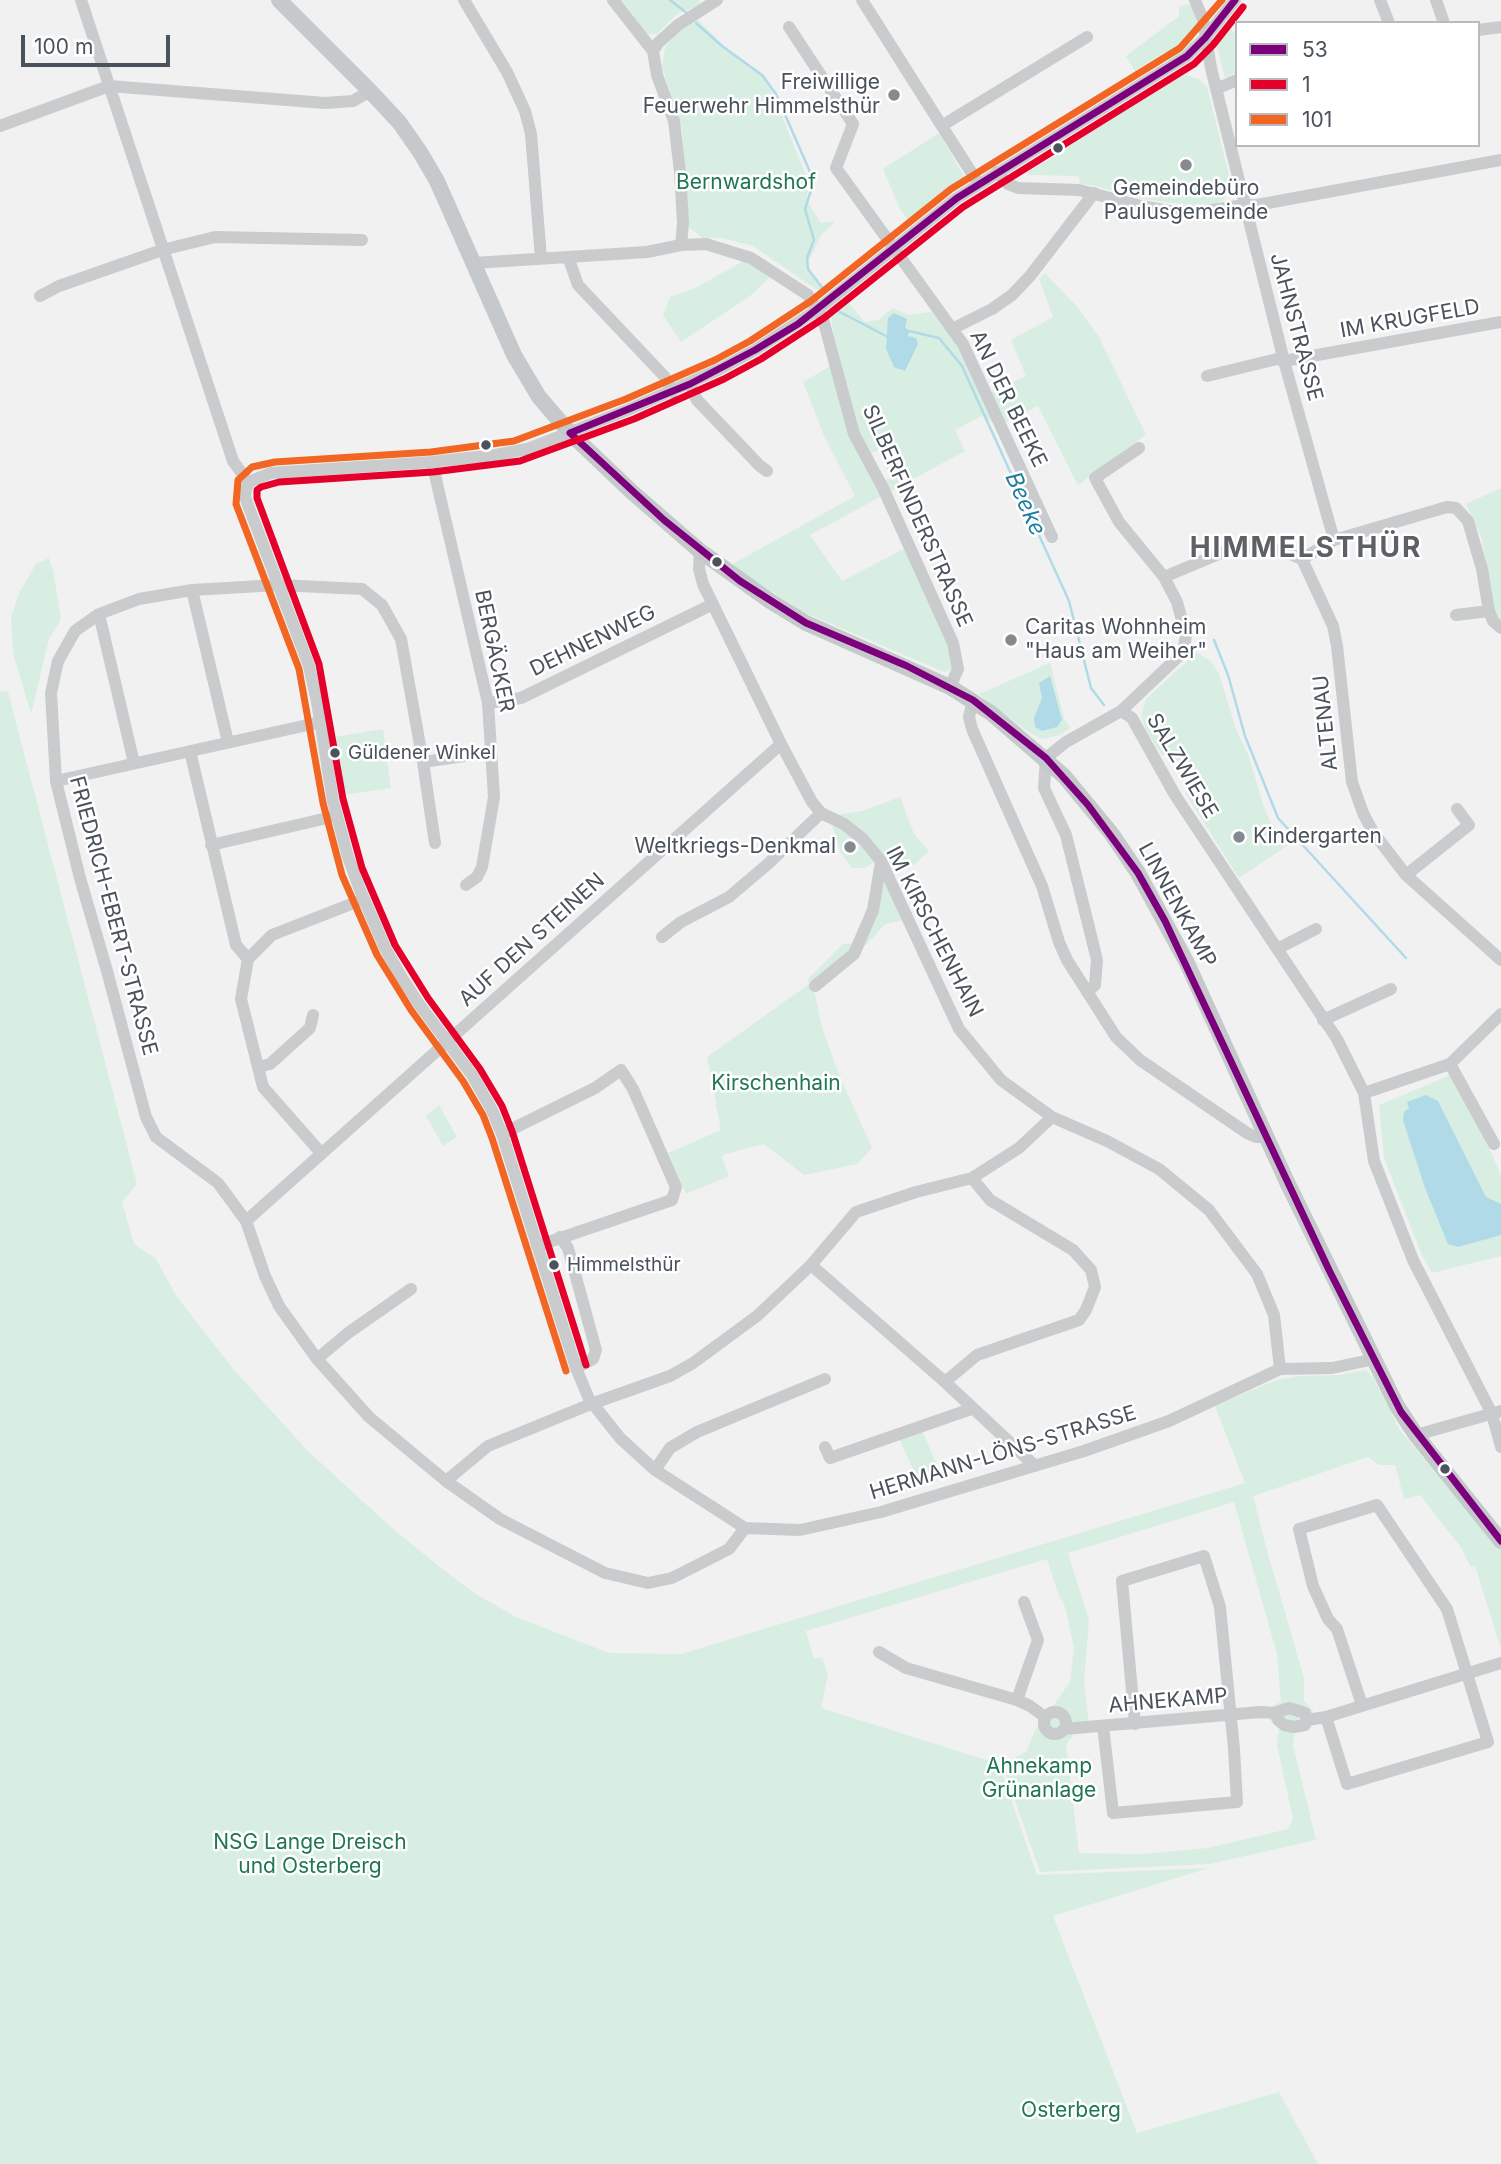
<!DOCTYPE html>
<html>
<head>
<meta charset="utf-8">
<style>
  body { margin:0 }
  #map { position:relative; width:1501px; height:2164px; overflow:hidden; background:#f1f1f1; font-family:Inter,sans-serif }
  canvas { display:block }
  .legend { position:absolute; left:1235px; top:21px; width:245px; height:126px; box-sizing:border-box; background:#fff; border:2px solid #b7babe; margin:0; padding:9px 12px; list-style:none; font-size:21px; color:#4a525c }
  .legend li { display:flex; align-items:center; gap:14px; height:35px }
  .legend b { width:35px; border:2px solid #b7babe }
  .scale { position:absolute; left:21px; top:35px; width:149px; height:32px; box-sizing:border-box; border:4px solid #4a525c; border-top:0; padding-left:9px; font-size:21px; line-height:24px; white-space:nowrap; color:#4a525c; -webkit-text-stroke:5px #fff; paint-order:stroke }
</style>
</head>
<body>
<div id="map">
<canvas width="1501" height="2164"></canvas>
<ul class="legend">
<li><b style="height:9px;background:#7c007c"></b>53</li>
<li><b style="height:9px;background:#e4002b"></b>1</li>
<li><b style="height:9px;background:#f26522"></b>101</li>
</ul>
<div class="scale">100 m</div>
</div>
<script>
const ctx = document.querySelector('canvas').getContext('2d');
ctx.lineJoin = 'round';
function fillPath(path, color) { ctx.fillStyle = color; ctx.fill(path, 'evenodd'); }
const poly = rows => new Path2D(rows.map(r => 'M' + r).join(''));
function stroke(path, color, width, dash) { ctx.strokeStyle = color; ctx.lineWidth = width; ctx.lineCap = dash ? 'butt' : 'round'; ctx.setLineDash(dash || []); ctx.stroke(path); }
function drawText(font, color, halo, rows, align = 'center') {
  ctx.font = font + ' Inter,sans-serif'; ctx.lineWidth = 5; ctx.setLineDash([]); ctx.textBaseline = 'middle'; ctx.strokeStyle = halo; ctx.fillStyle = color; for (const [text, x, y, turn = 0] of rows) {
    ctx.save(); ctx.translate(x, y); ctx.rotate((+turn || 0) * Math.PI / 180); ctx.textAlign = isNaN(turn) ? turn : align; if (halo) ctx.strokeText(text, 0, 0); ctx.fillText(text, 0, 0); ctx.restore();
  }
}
fillPath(poly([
  [621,0,698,0,701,5,677,14,657,34,647,34],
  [1187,4,1192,6,1197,23,1193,42,1187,49,1170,61,1163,53,1135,71,1126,56,1179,16,1179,7],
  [696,18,725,47,766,77,808,180,807,201,821,223,836,221,821,235,807,265,824,290,817,290,753,246,722,238,702,238,689,227,682,129,662,68,665,48,678,29],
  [1227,25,1237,36,1237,72,1225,78,1216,43,1218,36],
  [1186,75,1199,79,1207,87,1232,188,1223,200,1212,206,1198,206,1142,199,1096,186,1080,184,1079,176,1028,175,1028,171,1058,155,1074,136,1169,78],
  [939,133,966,180,911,224,900,209,883,169],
  [744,261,772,275,750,296,681,342,663,315,670,297,693,289],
  [1045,273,1078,308,1099,337,1146,435,1078,485,1038,406,999,426,982,416,955,430,965,451,810,535,842,581,904,549,944,632,953,669,944,672,801,611,731,565,855,496,824,436,803,382,834,364,854,434,880,483,891,477,878,450,867,455,855,432,836,352,831,317,832,312,847,301,865,322,878,320,893,308,908,315,936,311,963,350,985,395,1026,376,1011,340,1053,317,1039,279],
  [1501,488,1501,621,1494,615,1482,539,1466,504],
  [49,558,53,570,61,619,49,639,31,714,13,653,11,618,19,593,36,564],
  [1194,651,1211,661,1219,674,1237,732,1248,754,1265,810,1271,823,1291,843,1239,878,1185,793,1192,787,1170,751,1162,756,1146,730,1141,716,1146,699,1185,663],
  [1050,663,1064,718,1070,728,1060,735,1042,739,1027,731,979,694],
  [0,691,8,692,137,1184,122,1202,134,1244,156,1259,177,1297,234,1370,308,1451,393,1529,450,1575,476,1594,516,1617,609,1653,681,1654,1245,1483,1215,1406,1276,1380,1300,1376,1339,1375,1365,1370,1372,1376,1401,1432,1501,1548,1501,1649,1475,1566,1471,1567,1460,1546,1420,1495,1404,1499,1395,1465,1379,1465,1368,1457,1253,1496,1266,1547,1304,1678,1304,1700,1313,1711,1311,1727,1295,1732,1293,1745,1316,1840,1210,1864,1040,1872,1002,1764,1026,1752,1038,1725,1038,1713,1053,1706,1070,1682,1074,1647,1065,1607,1058,1593,1047,1559,806,1631,814,1659,822,1657,828,1674,821,1708,999,1764,1037,1875,1209,1868,1053,1916,1137,2133,1279,2092,1318,2164,0,2164],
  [1234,1502,1277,1654,1281,1702,1272,1706,1269,1719,1279,1728,1277,1744,1293,1819,1288,1829,1208,1848,1143,1854,1079,1853,1066,1745,1074,1734,1089,1723,1084,1683,1089,1620,1068,1553],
  [383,729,391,788,343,795,338,770,342,769,341,761,337,761,334,737],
  [900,797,914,834,929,851,914,865,891,871,877,861,864,868,852,868,841,853,832,824,836,815,862,811],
  [882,869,905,920,885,924,867,944,858,952],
  [856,943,853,952,813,986,823,1031,840,1077,872,1148,857,1164,804,1175,764,1144,725,1154,722,1157,729,1176,686,1194,668,1153,721,1130,707,1057,809,984,808,979,843,944],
  [1453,1074,1480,1127,1501,1175,1501,1256,1432,1273,1421,1253,1384,1158,1379,1105],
  [439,1105,457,1137,443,1146,426,1116],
  [921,1428,939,1470,917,1478,898,1436]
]), '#d8eee2');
fillPath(poly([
  [894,313,907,319,905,327,909,331,908,336,916,338,918,344,905,371,894,367,886,349,888,318],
  [1050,676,1062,720,1057,727,1042,731,1035,727,1034,718,1042,698,1039,683],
  [1426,1095,1438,1101,1486,1197,1501,1204,1501,1235,1458,1247,1448,1244,1425,1188,1403,1120,1404,1112,1409,1108,1407,1102]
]), '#b0dae8');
stroke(poly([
  [670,0,688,14],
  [696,23,722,46,762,75,776,94,814,181,805,209,814,240,807,258,808,269,824,290],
  [838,311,888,337],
  [909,331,939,338,962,366,1069,601,1091,688,1104,705],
  [1214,640,1228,675,1245,736,1278,818,1406,958]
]), '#b0dae8', 2.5);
stroke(poly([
  [81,0,233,461,249,483],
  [464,0,507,72,525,111,531,134,541,258],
  [613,0,653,51,657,75,674,121,680,172,683,223,681,245],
  [862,0,978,183],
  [1195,0,1203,20,1211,68,1284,361,1334,540],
  [1235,0,1205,38,1187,56,957,198,817,310,755,350,720,369,630,409,527,449,495,455,432,462,271,473,251,481,246,488,245,497,309,666,317,702,333,801,348,857,360,890,386,950,402,978,419,1004,472,1075,492,1110,502,1134,576,1368,589,1399,620,1438,655,1470,745,1528,800,1530,881,1512,1084,1451,1169,1421,1280,1369,1332,1368,1375,1359],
  [1380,0,1389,23],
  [1436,0,1444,23],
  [789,27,853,124,836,168,963,344,1052,537],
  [1478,30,1501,27],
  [653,51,658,43,678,25,717,0],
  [1216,89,1237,80],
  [943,125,1087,37],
  [0,126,109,86,325,103,353,101,370,91],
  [997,172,1008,184,1018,188,1079,190,1141,206,1169,211,1200,212,1244,205,1257,205,1501,160],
  [568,257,578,285,665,377,672,392],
  [473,263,647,252,681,245,706,244,751,258,808,295,823,319,854,434,883,488,953,643,958,669,950,687],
  [40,296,59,286,162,250,215,237,362,240],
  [952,329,992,309,1012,295,1030,276,1094,193],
  [1207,376,1277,359,1284,361,1501,322],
  [690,384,697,400,760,466,767,471],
  [1139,448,1095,478,1119,522,1164,577],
  [432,462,488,703,494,797,482,867,477,877,466,885],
  [700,551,699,569,703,584,781,744,812,802,821,813,844,824,863,839,881,861,959,1029,1001,1080,1052,1117,1107,1141,1159,1169,1209,1210,1257,1274,1274,1315,1280,1369],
  [1302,559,1333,626,1337,646,1352,782,1363,813,1373,832,1406,875,1501,960],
  [192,590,228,742],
  [99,614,134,763],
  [1456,615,1489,611],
  [973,700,969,717,972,729,1042,886,1059,942,1067,960,1116,1037,1140,1060,1247,1133,1256,1137,1266,1137],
  [488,703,521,698,713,604],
  [1121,711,1132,718,1175,795,1337,1039,1364,1093,1374,1161,1413,1260,1492,1414,1501,1447],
  [190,751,236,945,248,959],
  [423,762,401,639,382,605,362,589,278,585,192,590,139,599,99,614,75,631,58,661,51,693,56,781,80,878,107,971,146,1117,156,1137,218,1183,246,1221,265,1276,279,1306,317,1359,369,1417,446,1481,500,1519,605,1573,648,1583,672,1578,729,1549,745,1528],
  [56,781,321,722],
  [435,843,423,762,491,752],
  [211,845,336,816],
  [1406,875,1469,825,1457,809],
  [662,937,681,922,729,897,769,863,821,813],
  [1277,949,1316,929],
  [815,986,854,954,873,910,881,862],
  [1087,992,1095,985,1097,960,1066,835,1044,788,1046,758,1066,742,1121,711,1178,657,1184,647,1186,635,1177,602,1164,577,1233,548,1256,545,1280,550,1302,559,1334,540,1447,507,1456,508,1468,521,1482,569,1489,611,1493,621,1501,628],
  [1323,1020,1391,989],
  [1450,1064,1494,1144],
  [258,1067,270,1064,310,1028,313,1015],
  [1364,1093,1450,1064,1501,1014],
  [502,1134,595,1088,621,1070,633,1089,676,1187,672,1200,537,1246],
  [321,1153,263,1087,241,999,248,959,272,935,364,899],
  [246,1221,781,744],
  [560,1237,568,1248,596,1350,593,1359,576,1368],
  [811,1265,945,1382,1035,1466],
  [317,1359,348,1333,411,1289],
  [945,1382,977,1355,1079,1320,1086,1310,1095,1287,1091,1270,1073,1250,990,1200,972,1178],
  [1416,1435,1501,1411],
  [825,1447,830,1458,971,1409],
  [655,1470,670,1448,697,1432,825,1379],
  [446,1481,488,1446,591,1404,670,1376,693,1363,757,1316,811,1265,856,1212,916,1192,972,1178,1019,1148,1052,1117],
  [879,1652,906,1668,1017,1700,1030,1706,1045,1717],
  [1017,1700,1038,1640,1024,1602],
  [1289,1708,1305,1713,1307,1720,1305,1725,1294,1727,1284,1725,1278,1720,1275,1713,1289,1708],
  '1044 1723a11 11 0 1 1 22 0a11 11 0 1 1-22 0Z',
  [1326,1717,1347,1784,1488,1742,1447,1609,1377,1505,1299,1529,1313,1586,1328,1619,1337,1629,1362,1705],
  [1307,1720,1326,1717,1501,1663],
  [1103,1726,1113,1813,1237,1802,1234,1749,1220,1607,1204,1556,1122,1581,1135,1724],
  [1064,1729,1260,1712,1275,1713]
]), '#c9cbcc', 12);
stroke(poly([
  [279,0,370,91,399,122,420,152,437,181,514,355,539,397,570,433,632,492,700,551,770,601,806,623,950,687,991,713,1064,776,1111,833,1138,873,1187,963,1287,1182,1397,1406,1416,1435,1501,1541]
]), '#c6c9cc', 16);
stroke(poly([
  [570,433,664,520,740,581,806,623,907,666,973,700,1046,758,1088,805,1138,873,1165,921,1329,1270,1401,1412,1501,1541],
  [570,433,690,384,755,350,798,324,957,198,1187,56,1205,38,1235,0]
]), '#7c007c', 7);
stroke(poly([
  [586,1365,512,1131,502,1106,480,1069,428,998,395,945,362,868,343,799,319,664,257,498,257,490,261,487,279,482,433,472,520,461,634,419,724,379,761,359,824,318,963,207,1194,64,1213,45,1243,7]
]), '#e4002b', 7);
stroke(poly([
  [566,1371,492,1138,483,1115,463,1081,411,1010,377,955,342,875,323,803,299,669,236,504,238,480,252,467,275,462,431,452,514,441,626,399,715,360,750,341,811,301,951,189,1180,48,1222,0]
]), '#f26522', 7);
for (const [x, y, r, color] of [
  [894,95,7,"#848a90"],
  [1058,148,6,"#4a525c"],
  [1186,165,7,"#848a90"],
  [486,445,6,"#4a525c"],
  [717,562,6,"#4a525c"],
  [1011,640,7,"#848a90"],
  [335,753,6,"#4a525c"],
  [1239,837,7,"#848a90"],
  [850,847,7,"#848a90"],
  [554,1265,6,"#4a525c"],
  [1445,1469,6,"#4a525c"]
]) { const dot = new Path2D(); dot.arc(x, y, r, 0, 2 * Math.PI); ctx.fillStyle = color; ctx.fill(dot); stroke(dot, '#fff', 2.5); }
drawText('19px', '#4a525c', '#fff', [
  ["Güldener Winkel",348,753],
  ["Himmelsthür",567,1265]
], 'left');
drawText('21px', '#4a525c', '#fff', [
  ["Freiwillige",880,83],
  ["Feuerwehr Himmelsthür",880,107],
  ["Gemeindebüro",1186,189,"center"],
  ["Paulusgemeinde",1186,213,"center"],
  ["Caritas Wohnheim",1025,628,"left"],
  ["\"Haus am Weiher\"",1025,652,"left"],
  ["Kindergarten",1253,837,"left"],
  ["Weltkriegs-Denkmal",836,847]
], 'right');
drawText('21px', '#207750', '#fff', [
  ["Bernwardshof",746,183],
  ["Kirschenhain",776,1084],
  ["Ahnekamp",1039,1767],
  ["Grünanlage",1039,1791],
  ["NSG Lange Dreisch",310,1843],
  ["und Osterberg",310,1867],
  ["Osterberg",1071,2111]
]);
drawText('21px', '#4a525c', '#fff', [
  ["IM KRUGFELD",1410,319,-10],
  ["JAHNSTRASSE",1296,327,75],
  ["AN DER BEEKE",1008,399,64],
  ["SILBERFINDERSTRASSE",917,516,66],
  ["DEHNENWEG",593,641,-26],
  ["BERGÄCKER",494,651,78],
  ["ALTENAU",1326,723,-96],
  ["SALZWIESE",1182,766,59],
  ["LINNENKAMP",1177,905,61],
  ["FRIEDRICH-EBERT-STRASSE",113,916,75],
  ["IM KIRSCHENHAIN",934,932,63],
  ["AUF DEN STEINEN",532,940,-42],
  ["HERMANN-LÖNS-STRASSE",1003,1453,-17],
  ["AHNEKAMP",1168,1701,-5]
]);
drawText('italic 23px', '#1a7d9f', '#fff', [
  ["Beeke",1025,504,66]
]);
ctx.letterSpacing = '2px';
drawText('bold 28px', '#5d6064', '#fff', [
  ["HIMMELSTHÜR",1306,549]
]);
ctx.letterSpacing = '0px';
</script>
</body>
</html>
